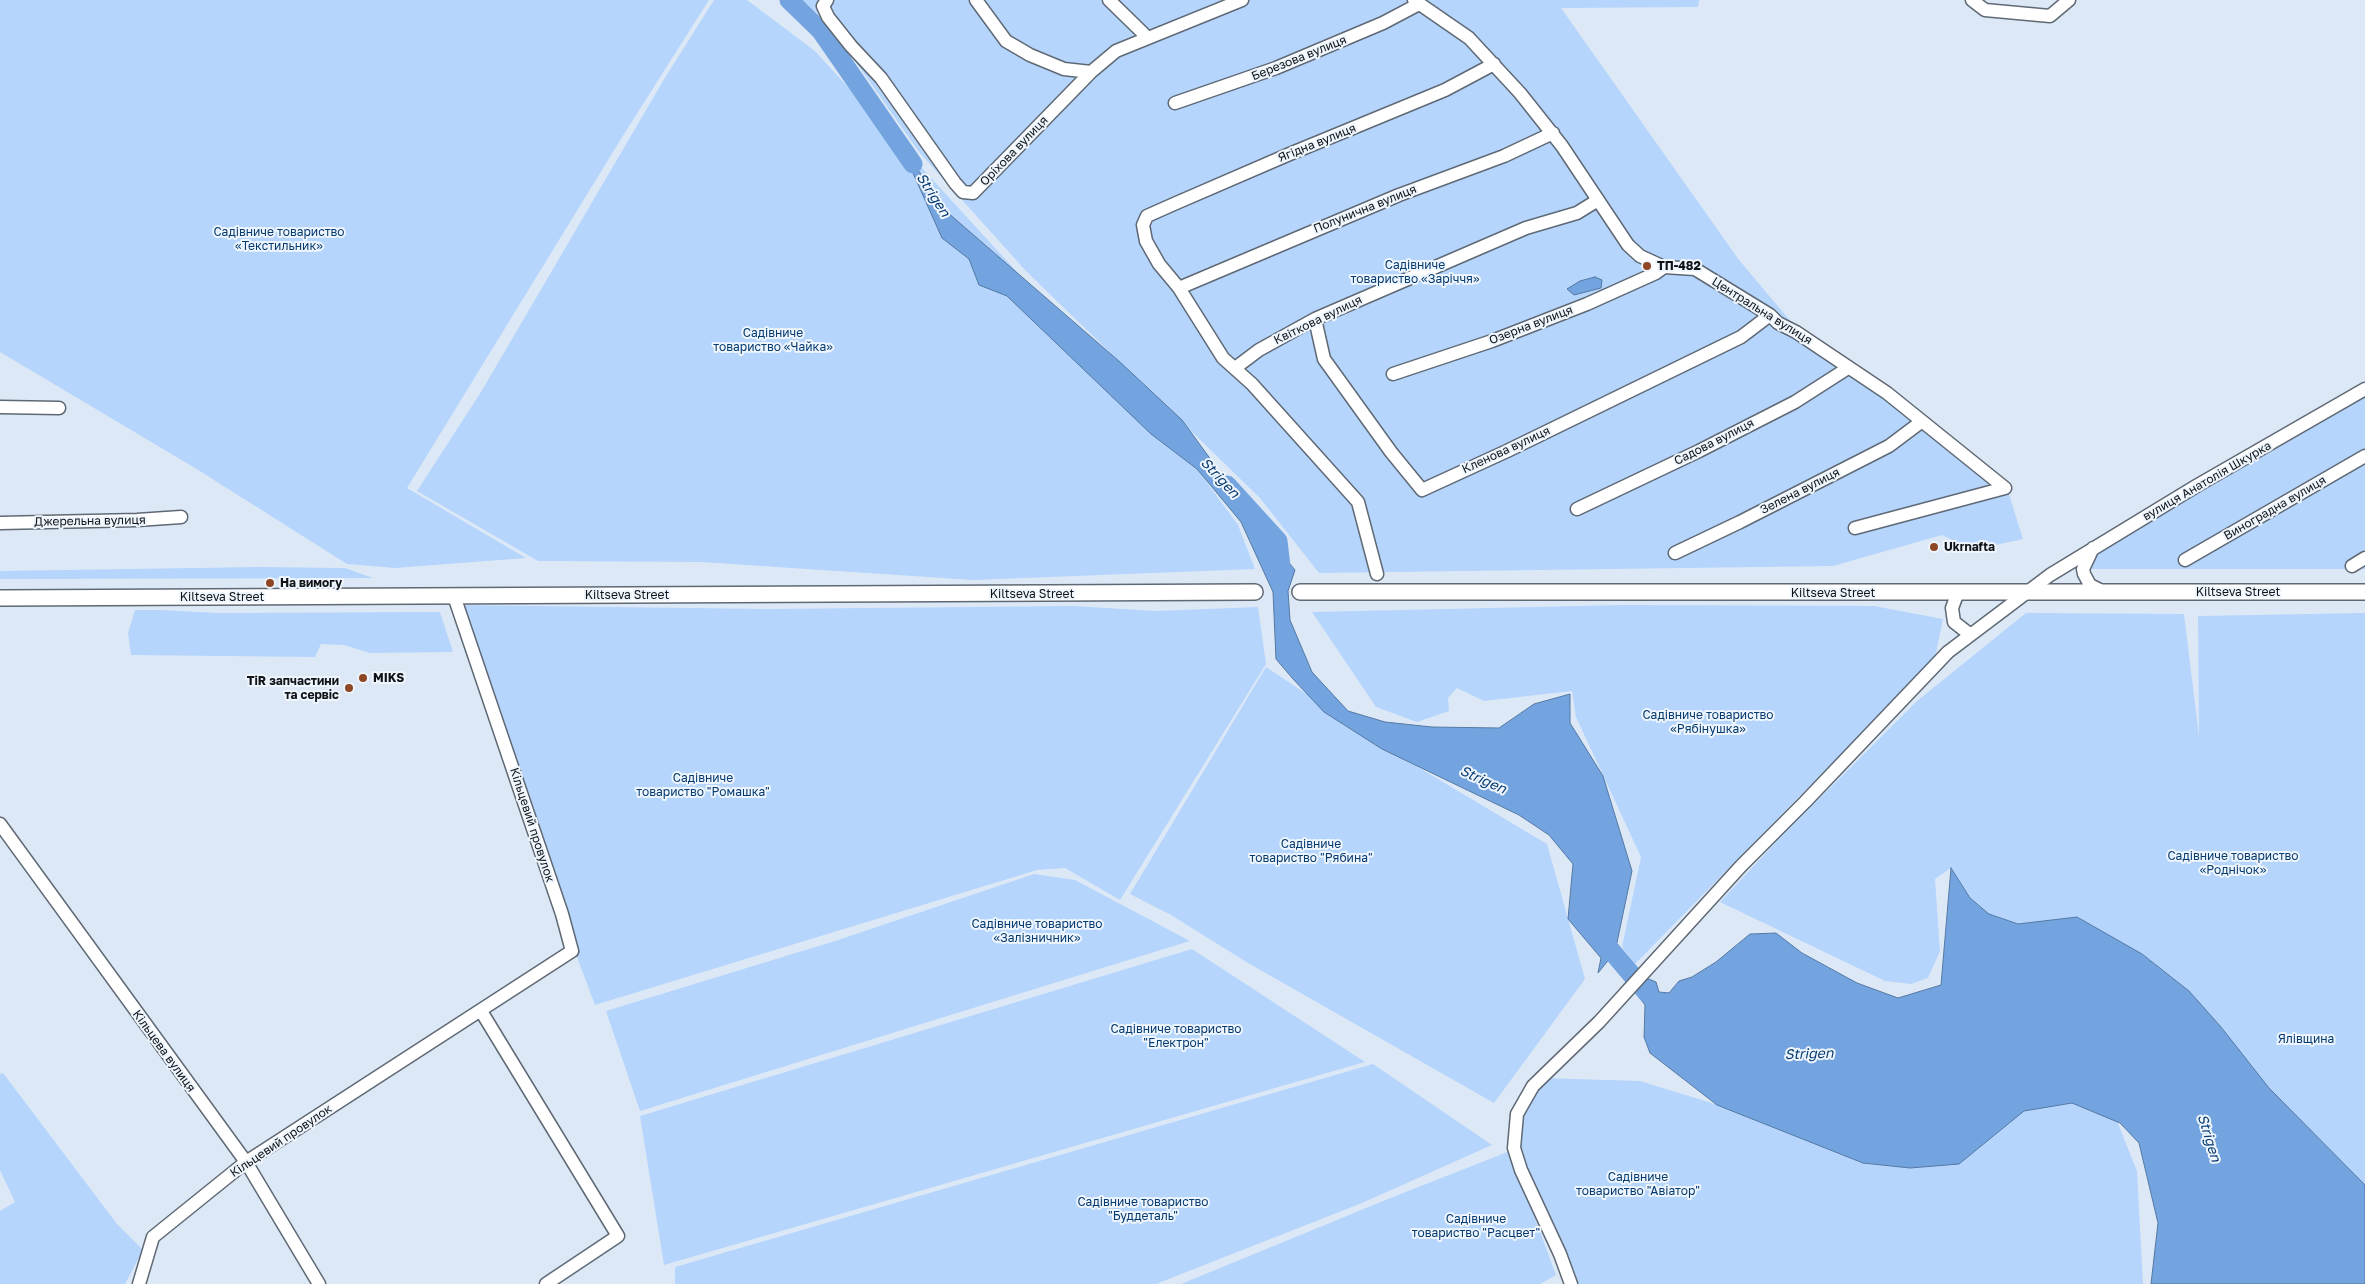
<!DOCTYPE html>
<html>
<head>
<meta charset="utf-8">
<style>
  body { margin:0 }
  canvas { display:block; background:#dde8f6 }
</style>
</head>
<body>
<canvas width="2365" height="1284"></canvas>
<script>
const ctx = document.querySelector('canvas').getContext('2d');
ctx.lineJoin = 'round';
function fillPath(path, color) { ctx.fillStyle = color; ctx.fill(path, 'evenodd'); }
const poly = rows => new Path2D(rows.map(r => 'M' + r).join(''));
function stroke(path, color, width, dash) { ctx.strokeStyle = color; ctx.lineWidth = width; ctx.lineCap = dash ? 'butt' : 'round'; ctx.setLineDash(dash || []); ctx.stroke(path); }
function drawText(font, color, halo, rows, align = 'center') {
  ctx.font = font + ' "Golos Text",sans-serif'; ctx.lineWidth = 4; ctx.setLineDash([]); ctx.textBaseline = 'middle'; ctx.strokeStyle = halo; ctx.fillStyle = color; for (const [text, x, y, turn = 0] of rows) {
    ctx.save(); ctx.translate(x, y); ctx.rotate((+turn || 0) * Math.PI / 180); ctx.textAlign = isNaN(turn) ? turn : align; if (halo) ctx.strokeText(text, 0, 0); ctx.fillText(text, 0, 0); ctx.restore();
  }
}
fillPath(poly([
  [0,0,709,0,624,134,407,488,526,558,395,568,347,564,195,468,0,352],
  [714,0,747,0,815,51,1197,469,1238,525,1255,569,973,580,701,562,538,561,417,491,481,392,663,81],
  [802,0,1699,0,1698,7,1561,8,1739,260,1798,330,2007,488,2023,539,1972,550,1942,535,1833,566,1319,573,1260,498,1026,271,919,152,827,21],
  [2365,391,2365,569,2083,569,2093,548],
  [259,567,345,568,373,578,0,579,0,571],
  [453,605,768,609,1073,606,1156,611,1258,607,1266,664,1120,900,1065,868,1037,870,595,1005,524,816],
  [1624,605,1874,606,1943,619,1935,658,1635,964,1622,947,1641,857,1576,717,1572,691,1484,701,1457,688,1448,698,1449,711,1417,722,1376,707,1312,612],
  [135,610,161,610,217,613,440,612,453,652,370,653,344,645,321,644,315,657,131,655,128,633],
  [2026,613,2184,614,2199,736,2198,616,2365,613,2365,1185,2269,1088,2221,1027,2189,991,2142,954,2077,917,2018,924,1989,914,1970,898,1951,868,1935,879,1940,951,1928,978,1911,984,1885,981,1720,902,1777,841,1917,701],
  [1266,667,1406,760,1547,844,1585,979,1494,1103,1248,963,1171,915,1130,894],
  [1034,874,1075,880,1190,941,640,1111,606,1011,835,941],
  [1192,949,1365,1062,664,1265,640,1116],
  [1373,1064,1492,1145,1362,1203,1156,1284,675,1284,675,1267],
  [3,1073,117,1224,143,1250,125,1284,0,1284,0,1211,15,1202,0,1170,0,1074],
  [1542,1078,1640,1081,1855,1147,2054,1093,2113,1111,2137,1171,2143,1284,1571,1284,1532,1193,1514,1130],
  [1510,1151,1556,1275,1540,1284,1181,1284,1393,1197]
]), '#b5d5fc');
const water = poly([
  [900,144,947,212,1120,362,1182,420,1262,530,1295,570,1288,591,1290,620,1312,672,1348,711,1385,722,1432,727,1499,728,1534,704,1570,694,1570,723,1603,776,1632,871,1615,952,1598,973,1601,958,1568,919,1573,864,1549,835,1519,815,1382,749,1324,712,1293,679,1276,659,1273,592,1241,522,1197,469,1151,434,1007,296,979,285,969,259,942,238,900,144],
  [1595,277,1602,280,1601,288,1574,295,1567,289,1580,281,1595,277],
  [1951,868,1970,898,1989,914,2018,924,2077,917,2142,954,2189,991,2221,1027,2269,1088,2365,1185,2365,1284,2151,1284,2158,1223,2139,1143,2120,1123,2072,1103,2024,1111,1959,1164,1910,1168,1863,1163,1717,1105,1650,1053,1644,1037,1645,1005,1635,992,1649,979,1656,982,1659,992,1669,993,1679,981,1692,977,1716,962,1750,934,1776,933,1802,953,1857,983,1898,998,1941,985,1951,868]
]);
fillPath(water, '#73a4df');
stroke(water, '#5579a3', 1);
stroke(poly([
  [789,0,821,31,913,164],
  [1227,485,1278,541,1282,575],
  [1598,935,1648,994]
]), '#73a4df', 19);
const minor = poly([
  [827,0,823,6,828,17,851,46,881,78,955,183,963,192,973,193,1091,72,1116,51,1242,0],
  [976,0,1006,41,1030,55,1064,69,1091,72],
  [1109,0,1148,38],
  [1414,0,1469,38,1520,93,1562,146,1628,245,1640,256,1664,267,1695,269,1770,315,1778,323,1796,332,1887,393,2005,488],
  [1972,0,1985,10,2050,16,2069,0],
  [1175,103,1276,68,1383,23,1419,4],
  [1179,288,1399,195,1504,156,1553,133],
  [1315,319,1324,359,1391,452,1422,490,1507,451,1741,337,1770,315],
  [1235,368,1259,350,1315,319,1526,228,1577,213,1598,200],
  [1393,374,1492,341,1587,304,1656,273,1664,267],
  [0,407,59,408],
  [1577,509,1699,451,1795,402,1848,368],
  [0,523,137,520,181,517],
  [1855,528,2005,488],
  [2093,548,2083,569,2084,574,2090,585,2104,592],
  [1675,553,1740,522,1889,446,1921,422],
  [2185,560,2365,456],
  [2352,566,2365,558],
  [1377,574,1358,502,1252,384,1223,358,1179,288,1159,264,1146,241,1143,225,1147,216,1174,204,1292,153,1445,90,1494,64],
  [1958,592,1952,608,1954,622,1968,633,1972,633],
  [0,824,246,1162,319,1284],
  [481,1011,618,1236,546,1284],
  [139,1284,153,1237,246,1162,572,951,562,914,454,596],
  [1571,1284,1560,1254,1521,1170,1514,1148,1517,1114,1533,1086,1599,1022,1741,866,1805,802,1948,652,2050,575,2198,485,2365,389]
]);
const major = poly([
  [1300,592,2365,592],
  [0,598,1255,592]
]);
stroke(minor, '#5f6975', 15);
stroke(major, '#5f6975', 18);
stroke(minor, '#fff', 12);
stroke(major, '#fff', 15);
for (const [x, y, r, color] of [
  [1647,266,5,"#8e4625"],
  [1934,547,5,"#8e4625"],
  [270,583,5,"#8e4625"],
  [363,678,5,"#8e4625"],
  [349,688,5,"#8e4625"]
]) { const dot = new Path2D(); dot.arc(x, y, r, 0, 2 * Math.PI); ctx.fillStyle = color; ctx.fill(dot); stroke(dot, '#eef5fd', 2); }
drawText('12px', '#101418', '#eef5fd', [
  ["Березова вулиця",1299,58,-22],
  ["Ягідна вулиця",1317,143,-22],
  ["Оріхова вулиця",1014,151,-46],
  ["Полунична вулиця",1365,209,-22],
  ["Центральна вулиця",1762,311,32],
  ["Квіткова вулиця",1318,320,-26],
  ["Озерна вулиця",1531,325,-21],
  ["Садова вулиця",1714,442,-27],
  ["Кленова вулиця",1506,450,-25],
  ["вулиця Анатолія Шкурка",2207,481,-30],
  ["Зелена вулиця",1800,491,-27],
  ["Виноградна вулиця",2275,508,-30],
  ["Джерельна вулиця",90,521,-1],
  ["Kiltseva Street",2238,592],
  ["Kiltseva Street",1833,593],
  ["Kiltseva Street",1032,594],
  ["Kiltseva Street",627,595],
  ["Kiltseva Street",222,597],
  ["Кільцевий провулок",532,825,72],
  ["Кільцева вулиця",164,1051,54],
  ["Кільцевий провулок",281,1141,-34]
]);
drawText('12px', '#063b70', '#eef5fd', [
  ["Садівниче товариство",279,232],
  ["«Текстильник»",279,246],
  ["Садівниче",1415,265],
  ["товариство «Заріччя»",1415,279],
  ["Садівниче",773,333],
  ["товариство «Чайка»",773,347],
  ["Садівниче товариство",1708,715],
  ["«Рябінушка»",1708,729],
  ["Садівниче",703,778],
  ["товариство \"Ромашка\"",703,792],
  ["Садівниче",1311,844],
  ["товариство \"Рябина\"",1311,858],
  ["Садівниче товариство",2233,856],
  ["«Роднічок»",2233,870],
  ["Садівниче товариство",1037,924],
  ["«Залізничник»",1037,938],
  ["Садівниче товариство",1176,1029],
  ["\"Електрон\"",1176,1043],
  ["Ялівщина",2306,1039],
  ["Садівниче",1638,1177],
  ["товариство \"Авіатор\"",1638,1191],
  ["Садівниче товариство",1143,1202],
  ["\"Буддеталь\"",1143,1216],
  ["Садівниче",1476,1219],
  ["товариство \"Расцвет\"",1476,1233]
]);
drawText('bold 12px', '#101418', '#eef5fd', [
  ["ТП-482",1657,266],
  ["Ukrnafta",1944,547],
  ["На вимогу",280,583],
  ["MIKS",373,678],
  ["TiR запчастини",339,681,"right"],
  ["та сервіс",339,695,"right"]
], 'left');
drawText('italic 14px', '#063b70', '#eef5fd', [
  ["Strigen",933,195,57],
  ["Strigen",1220,478,47],
  ["Strigen",1483,780,24],
  ["Strigen",1809,1054,-2],
  ["Strigen",2209,1138,73]
]);
</script>
</body>
</html>
